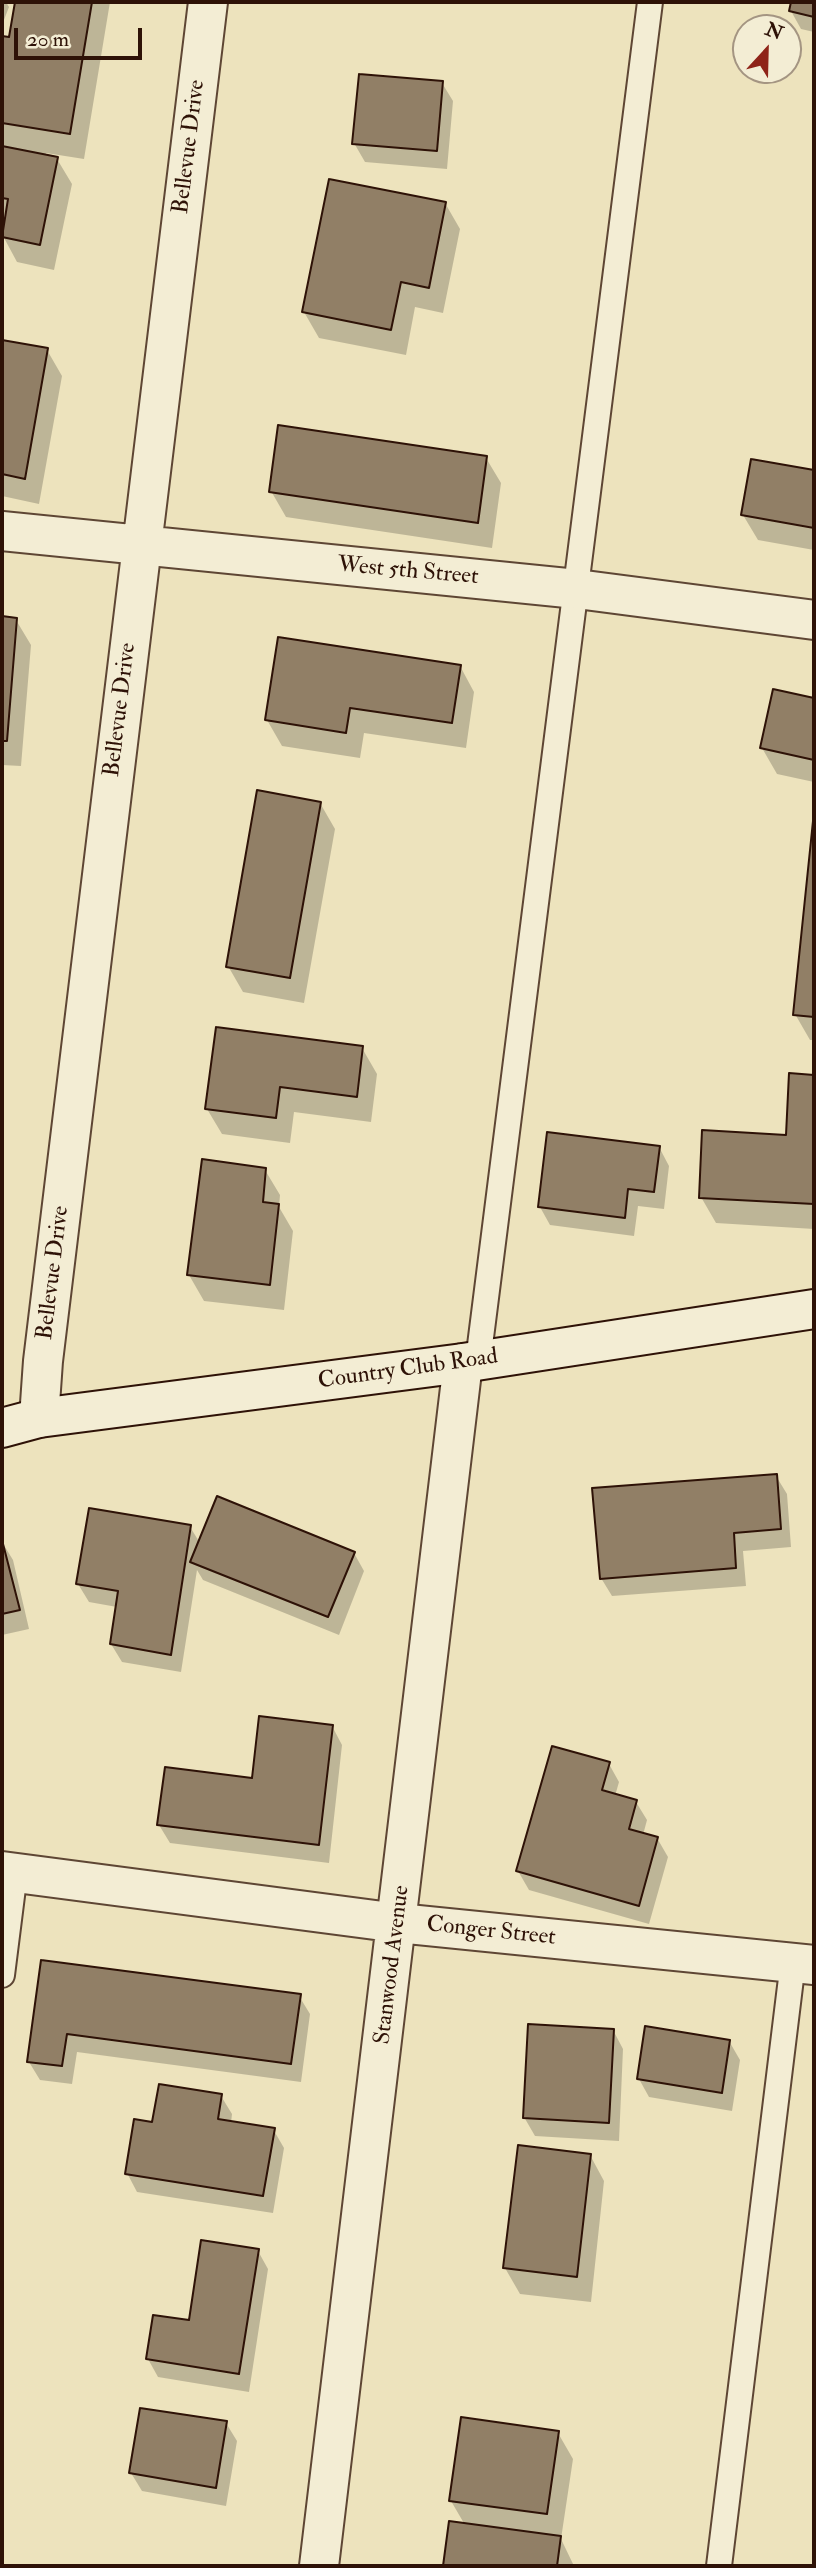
<!DOCTYPE html>
<html>
<head>
<meta charset="utf-8">
<style>
  body { margin:0 }
  #map { position:relative; width:816px; height:2568px; overflow:hidden; background:#ede3bd; font-family:"IM FELL Double Pica",serif }
  canvas { display:block }
  .frame { position:absolute; inset:0; border:4px solid #2e1207; pointer-events:none }
  .north { position:absolute; left:732px; top:14px; width:70px; height:70px; box-sizing:border-box; background:#f3edd4; border:2px solid #a49582; border-radius:50%; rotate:22deg; font-size:19px; font-weight:700; line-height:28px; text-align:center; color:#2e1207 }
  .north::after { content:''; display:block; margin:auto; width:24px; height:32px; background:#8f2418; clip-path:polygon(50% 0,100% 100%,50% 72%,0 100%) }
  .scale { position:absolute; left:14px; top:28px; width:128px; height:32px; box-sizing:border-box; border:4px solid #2e1207; border-top:0; padding-left:9px; font-size:21px; line-height:24px; white-space:nowrap; color:#2e1207; -webkit-text-stroke:5px #f3edd4; paint-order:stroke }
</style>
</head>
<body>
<div id="map">
<canvas width="816" height="2568"></canvas>
<div class="frame"></div>
<div class="north">N</div>
<div class="scale">20 m</div>
</div>
<script>
const ctx = document.querySelector('canvas').getContext('2d');
ctx.lineJoin = 'round';
function fillPath(path, color) { ctx.fillStyle = color; ctx.fill(path, 'evenodd'); }
const poly = rows => new Path2D(rows.map(r => 'M' + r).join(''));
function stroke(path, color, width, dash) { ctx.strokeStyle = color; ctx.lineWidth = width; ctx.lineCap = dash ? 'butt' : 'round'; ctx.setLineDash(dash || []); ctx.stroke(path); }
function drawText(font, color, halo, rows, align = 'center') {
  ctx.font = font + ' "IM FELL Double Pica",serif'; ctx.lineWidth = 5; ctx.setLineDash([]); ctx.textBaseline = 'middle'; ctx.strokeStyle = halo; ctx.fillStyle = color; for (const [text, x, y, turn = 0] of rows) {
    ctx.save(); ctx.translate(x, y); ctx.rotate((+turn || 0) * Math.PI / 180); ctx.textAlign = isNaN(turn) ? turn : align; if (halo) ctx.strokeText(text, 0, 0); ctx.fillText(text, 0, 0); ctx.restore();
  }
}
fillPath(poly([
  [2,2,6,2,9,7,2,25],
  [17,2,110,2,84,159,46,153,45,156,57,159,72,184,54,270,17,262,3,236,6,220,2,220,2,38,11,39],
  [793,2,814,2,814,32,801,29,791,11],
  [442,83,453,101,447,169,365,162,354,143],
  [445,203,460,229,443,313,415,307,406,355,319,338,304,312],
  [2,342,47,350,62,376,39,504,2,496],
  [486,458,501,483,492,548,286,517,271,491],
  [752,461,814,471,814,550,758,540,743,515],
  [2,618,16,620,31,645,21,766,2,765],
  [460,666,474,692,466,748,364,733,360,758,282,746,267,720],
  [774,691,814,700,814,782,777,774,762,748],
  [320,803,335,829,304,1003,243,992,228,966],
  [814,824,814,1040,810,1040,795,1014],
  [362,1048,377,1074,371,1122,294,1112,290,1143,222,1134,207,1109],
  [791,1075,814,1077,814,1229,716,1223,701,1197,788,1137],
  [659,1147,669,1166,664,1209,638,1206,634,1236,550,1225,540,1207],
  [265,1170,280,1195,279,1207,293,1231,284,1310,204,1301,189,1275],
  [776,1476,787,1494,791,1547,743,1551,746,1586,612,1596,601,1578],
  [190,1527,200,1543,354,1553,364,1571,339,1635,203,1580,197,1570,181,1672,122,1662,111,1644,117,1607,89,1602,78,1584],
  [2,1542,13,1560,29,1629,2,1635],
  [332,1726,342,1745,329,1863,170,1843,159,1825,253,1780],
  [609,1764,619,1782,615,1796,636,1802,647,1820,643,1835,657,1838,668,1857,649,1924,529,1890,518,1871],
  [42,1962,299,1996,310,2014,301,2082,77,2052,72,2084,40,2080,29,2062],
  [613,2030,623,2049,619,2141,535,2136,524,2117],
  [729,2041,740,2060,732,2111,649,2097,639,2079],
  [221,2096,232,2114,231,2123,273,2129,284,2148,273,2213,137,2192,127,2173,154,2124],
  [590,2155,604,2181,591,2302,520,2294,505,2268],
  [258,2251,268,2269,249,2392,158,2377,148,2359,191,2322],
  [226,2423,237,2441,226,2506,142,2491,131,2473],
  [558,2433,573,2459,561,2539,574,2566,445,2566,451,2523,465,2525,451,2501]
]), '#0003');
const building = poly([
  [15,2,92,2,70,134,2,123,2,36,9,37,15,2],
  [791,2,814,2,814,17,789,11,791,2],
  [359,74,443,81,437,151,352,144,359,74],
  [2,146,58,157,40,245,2,237,8,199,2,198,2,146],
  [329,179,446,202,429,288,401,282,391,330,302,312,329,179],
  [2,340,48,348,25,479,2,474,2,340],
  [278,425,487,456,478,523,269,492,278,425],
  [751,459,814,470,814,528,741,515,751,459],
  [2,616,17,618,7,741,2,741,2,616],
  [278,637,461,665,452,723,350,708,346,733,265,720,278,637],
  [773,689,814,698,814,760,760,748,773,689],
  [257,790,321,802,290,978,226,967,257,790],
  [813,821,814,822,814,1017,793,1015,813,821],
  [216,1027,363,1046,357,1097,280,1087,276,1118,205,1109,216,1027],
  [789,1073,814,1075,814,1204,699,1198,702,1130,786,1135,789,1073],
  [547,1132,660,1146,654,1192,628,1189,625,1218,538,1207,547,1132],
  [202,1159,266,1168,263,1202,279,1204,270,1285,187,1275,202,1159],
  [777,1474,781,1529,734,1533,736,1568,600,1579,592,1488,777,1474],
  [217,1496,355,1552,328,1617,190,1562,217,1496],
  [89,1508,191,1525,171,1655,110,1644,118,1591,76,1584,89,1508],
  [2,1540,20,1610,2,1614,2,1540],
  [259,1716,333,1725,319,1845,157,1825,165,1767,252,1778,259,1716],
  [552,1746,610,1762,602,1790,637,1800,629,1829,658,1837,639,1906,516,1871,552,1746],
  [41,1960,301,1994,291,2064,67,2034,62,2066,27,2062,41,1960],
  [528,2024,614,2029,609,2123,523,2118,528,2024],
  [645,2026,730,2040,722,2093,637,2079,645,2026],
  [159,2084,222,2094,218,2119,275,2128,263,2196,125,2174,134,2119,152,2122,159,2084],
  [518,2145,591,2154,577,2277,503,2268,518,2145],
  [201,2240,259,2249,239,2374,146,2359,153,2315,189,2320,201,2240],
  [140,2408,227,2421,216,2488,129,2473,140,2408],
  [461,2417,559,2431,547,2514,449,2501,461,2417],
  [449,2521,561,2536,557,2566,443,2566,449,2521]
]);
fillPath(building, '#917f66');
stroke(building, '#2e1207', 2);
const service = poly([
  [478,1361,650,2],
  [2,1975,15,1872],
  [719,2566,793,1962]
]);
const minor = poly([
  [2,531,577,589,814,620],
  [39,1418,43,1361,208,2],
  [2,1871,398,1923,814,1965],
  [319,2566,463,1363]
]);
const secondary = poly([
  [2,1428,39,1418,463,1363,814,1309]
]);
stroke(service, '#5e4634', 28);
stroke(minor, '#5e4634', 42);
stroke(secondary, '#2e1207', 42);
stroke(service, '#f3edd4', 24);
stroke(minor, '#f3edd4', 38);
stroke(secondary, '#f3edd4', 38);
drawText('23px', '#2e1207', '#f3edd4', [
  ["Bellevue Drive",190,147,-83],
  ["West 5th Street",408,572,5],
  ["Bellevue Drive",121,710,-83],
  ["Bellevue Drive",54,1273,-83],
  ["Country Club Road",408,1370,-8],
  ["Conger Street",491,1932,6],
  ["Stanwood Avenue",393,1965,-83]
]);
</script>
</body>
</html>
